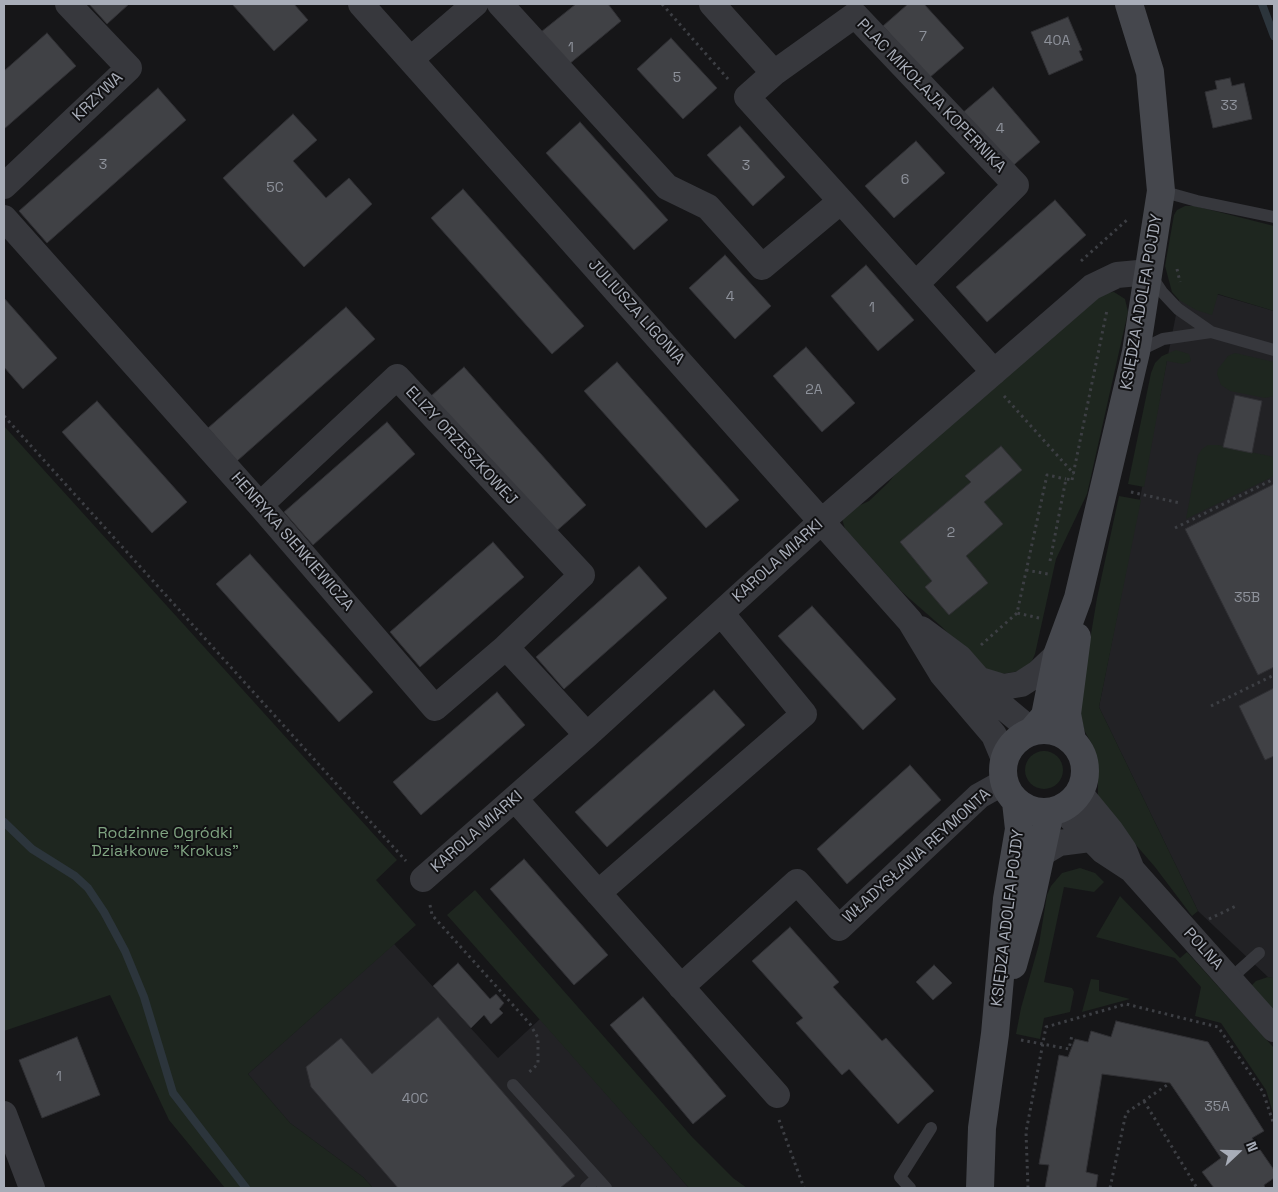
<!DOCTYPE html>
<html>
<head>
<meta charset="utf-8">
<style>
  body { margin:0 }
  #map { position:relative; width:1278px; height:1192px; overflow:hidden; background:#161618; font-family:"Space Grotesk",sans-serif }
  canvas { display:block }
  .frame { position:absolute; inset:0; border:5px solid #a8adb8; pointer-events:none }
  .north { position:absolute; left:1213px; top:1127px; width:50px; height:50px; -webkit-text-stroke:4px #111113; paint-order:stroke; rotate:69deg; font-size:14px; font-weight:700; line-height:20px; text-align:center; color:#a8adb8 }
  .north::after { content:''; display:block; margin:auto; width:18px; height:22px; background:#a8adb8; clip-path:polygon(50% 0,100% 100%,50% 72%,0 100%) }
</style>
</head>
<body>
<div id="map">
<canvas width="1278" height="1192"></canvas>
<div class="frame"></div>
<div class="north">N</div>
</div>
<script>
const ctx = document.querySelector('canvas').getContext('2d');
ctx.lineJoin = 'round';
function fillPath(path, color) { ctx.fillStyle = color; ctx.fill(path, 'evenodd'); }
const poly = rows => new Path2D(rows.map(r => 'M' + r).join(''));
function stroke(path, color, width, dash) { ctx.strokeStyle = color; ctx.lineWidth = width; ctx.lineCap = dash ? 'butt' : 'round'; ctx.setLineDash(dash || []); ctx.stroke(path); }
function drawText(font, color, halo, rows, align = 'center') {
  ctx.font = font + ' "Space Grotesk",sans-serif'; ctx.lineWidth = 4; ctx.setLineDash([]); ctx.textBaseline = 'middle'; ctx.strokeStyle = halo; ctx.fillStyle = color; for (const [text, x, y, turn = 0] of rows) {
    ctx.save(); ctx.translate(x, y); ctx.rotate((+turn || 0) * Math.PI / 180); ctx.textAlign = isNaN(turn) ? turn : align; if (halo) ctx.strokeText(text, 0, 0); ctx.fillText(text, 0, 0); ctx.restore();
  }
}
fillPath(poly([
  [1182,284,1274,311,1274,979,1268,977,1198,911,1099,707],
  [394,944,498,1058,540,1019,689,1188,373,1188,363,1177,290,1123,248,1074]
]), '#222225');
fillPath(poly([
  [1185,206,1195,206,1274,226,1274,311,1218,294,1212,315,1196,310,1179,300,1172,292,1165,266,1174,215,1177,210],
  [1114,292,1125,299,1128,312,1087,494,1056,559,1035,654,1031,663,1026,670,990,676,942,627,902,592,845,529,842,519,856,507,869,501,888,483,901,467,1104,293],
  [1176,350,1189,354,1191,361,1183,364,1167,361,1144,487,1128,484,1151,373,1155,363,1162,356],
  [1235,353,1274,362,1274,396,1265,398,1230,391,1221,385,1217,374,1218,369,1228,356],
  [4,426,397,860,376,880,416,925,248,1074,290,1123,363,1177,373,1188,225,1188,169,1120,110,995,4,1031],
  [1208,445,1218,445,1274,457,1274,476,1186,519,1198,455,1202,449],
  [1119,496,1141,500,1099,707,1198,911,1192,916,1155,867,1104,808,1098,798,1098,761,1093,746,1084,730,1079,706,1097,598],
  '1025 770a19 19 0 1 1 38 0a19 19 0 1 1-38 0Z',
  [1080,868,1095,873,1104,882,1094,892,1064,887,1044,982,1072,988,1074,992,1070,1012,1044,1018,1040,1039,1016,1034,1021,1008,1039,944,1047,895,1051,886,1062,873],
  [475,890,693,1138,733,1178,747,1188,689,1188,447,915],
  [1120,896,1180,958,1187,952,1274,1048,1274,1116,1266,1090,1221,1023,1195,1016,1201,987,1175,958,1096,937],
  [1268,977,1274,978,1274,1011,1251,986,1256,981],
  [1091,979,1099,980,1099,991,1130,999,1082,1012]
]), '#1e261f');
stroke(poly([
  [1262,4,1274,36],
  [4,822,32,849,75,876,88,888,104,912,125,951,144,997,173,1093,246,1188]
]), '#2c353c', 8);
const building = poly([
  [89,4,129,4,107,24,89,4],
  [232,4,294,4,308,20,274,51,232,4],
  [576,4,608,4,621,21,568,65,541,32,576,4],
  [908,4,924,4,964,48,929,78,883,26,908,4],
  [1068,17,1082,50,1079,51,1083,60,1049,75,1031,32,1068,17],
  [47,33,76,66,4,129,4,71,47,33],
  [671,38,717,88,683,119,637,69,671,38],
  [1230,78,1232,86,1244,83,1252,119,1213,128,1205,92,1217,89,1215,81,1230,78],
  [993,87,1040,142,1008,170,960,115,993,87],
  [158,88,186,120,47,243,19,211,158,88],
  [293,114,317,140,293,161,326,198,349,178,372,204,304,267,223,178,293,114],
  [580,122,668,220,634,250,546,153,580,122],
  [740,126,785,177,753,206,707,155,740,126],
  [916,141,945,173,894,218,865,186,916,141],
  [463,189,584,326,552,354,431,218,463,189],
  [1055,200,1086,235,987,322,956,287,1055,200],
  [725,255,771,306,735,339,689,288,725,255],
  [866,265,914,320,878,351,831,296,866,265],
  [4,298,57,358,23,389,4,367,4,298],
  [346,307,375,339,237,461,208,428,346,307],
  [806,347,855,403,822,432,773,376,806,347],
  [617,362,739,500,706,528,584,391,617,362],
  [464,367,586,505,553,534,431,396,464,367],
  [1235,395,1262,401,1252,453,1223,447,1235,395],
  [97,401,187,502,152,533,62,432,97,401],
  [387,422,415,454,313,545,284,512,387,422],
  [1001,446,1022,470,984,502,1003,524,966,556,988,583,949,615,925,587,932,581,900,542,971,482,965,476,1001,446],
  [1274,484,1274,667,1258,675,1185,529,1274,484],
  [493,542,524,577,420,667,390,632,493,542],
  [250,554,373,692,339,722,216,584,250,554],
  [639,566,667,598,564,689,536,657,639,566],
  [812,606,896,699,863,730,778,636,812,606],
  [1274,688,1274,756,1265,760,1239,706,1274,688],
  [714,690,745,725,607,847,575,812,714,690],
  [497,692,525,725,421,815,393,782,497,692],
  [910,765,941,800,847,884,817,849,910,765],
  [524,859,608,955,574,985,490,889,524,859],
  [790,927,839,982,833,987,882,1041,886,1038,934,1091,898,1124,849,1069,842,1075,796,1023,803,1018,752,961,790,927],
  [458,963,490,999,496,994,504,1003,499,1009,503,1013,491,1024,484,1015,471,1028,433,986,458,963],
  [934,965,952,983,933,1000,916,982,934,965],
  [643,997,726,1096,693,1124,610,1025,643,997],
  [438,1017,575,1176,560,1188,398,1188,311,1087,306,1067,341,1038,372,1074,438,1017],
  [1116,1021,1208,1042,1264,1131,1252,1138,1274,1170,1274,1178,1264,1185,1265,1188,1214,1188,1202,1172,1221,1158,1170,1083,1102,1074,1086,1172,1098,1175,1096,1188,1045,1188,1049,1165,1039,1164,1059,1055,1068,1057,1075,1039,1088,1042,1091,1031,1111,1037,1116,1021],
  [77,1037,100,1095,42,1118,19,1060,77,1037]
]);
fillPath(building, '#404145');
stroke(building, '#303034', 1);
stroke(poly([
  [662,4,728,79],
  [1081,261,1128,219],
  [1177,269,1180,282],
  [1004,396,1074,474],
  [4,416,406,861],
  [1072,480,1107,310],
  [1131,492,1180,503],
  [1175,528,1274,479],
  [1050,561,1066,479,1073,480],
  [1026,570,1048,574],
  [1039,618,1017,613,1047,475,1066,479],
  [981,645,1017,613],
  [1211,706,1274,675],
  [430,905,432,915,530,1024,538,1038,538,1064,527,1074],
  [1209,919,1236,906],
  [1021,1040,1069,1049,1072,1035],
  [1144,1101,1197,1188],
  [779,1120,804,1188],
  [1028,1188,1026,1132,1046,1027,1126,1004,1218,1027,1263,1092,1274,1125],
  [1110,1188,1126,1113,1170,1083]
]), '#3d3f44', 3, [2.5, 4]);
stroke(poly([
  [1161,191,1197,201,1274,217],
  [1150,274,1162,292,1178,309,1211,332,1274,350],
  [1136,352,1163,339,1211,332],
  [1230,979,1259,953],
  [513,1085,597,1178],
  [586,1188,597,1178,606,1188],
  [910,1188,900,1177,931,1128]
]), '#37383d', 12);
stroke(poly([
  [361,4,910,621,942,674,994,735,1004,759],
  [500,4,667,187,708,207,762,267,841,201,994,372],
  [712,4,774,73],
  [411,59,475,4],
  [4,186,129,68,68,4],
  [841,201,747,97,774,73,855,15,1016,185,916,284],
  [4,218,260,505,435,708,506,647,587,735],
  [260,505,397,377,582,575,506,647],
  [921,629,960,658,1002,706,1032,731],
  [980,680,1003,687,1021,684,1038,673,1057,655],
  [1079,792,1111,831,1124,850,1132,870],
  [515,799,777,1095],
  [1061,808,1103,851,1132,870,1274,1029],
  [1039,855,1059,843,1090,839],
  [423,879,587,735,822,521,1092,287,1117,275,1149,272],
  [598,893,804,714,721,613],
  [681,987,797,882,839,928,979,796,1004,782],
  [4,1114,32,1188]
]), '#37383d', 26);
stroke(poly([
  '1003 771a41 41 0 1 1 82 0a41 41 0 1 1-82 0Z',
  [1032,731,1045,716,1057,655,1078,598,1136,352,1161,191,1150,72,1129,4],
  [1072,740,1067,714,1077,637],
  [1013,965,1030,904,1050,812],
  [980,1188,982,1128,995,1034,1007,899,1019,829,1016,802]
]), '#45474d', 28);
drawText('14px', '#8e929b', null, [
  ["7",923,37],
  ["40A",1057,41],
  ["1",571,48],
  ["5",677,78],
  ["33",1229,106],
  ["4",1000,129],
  ["3",103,165],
  ["3",746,166],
  ["6",905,180],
  ["5C",275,188],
  ["4",730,297],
  ["1",872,308],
  ["2A",814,390],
  ["2",951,533],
  ["35B",1247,598],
  ["1",59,1077],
  ["40C",415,1099],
  ["35A",1217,1107]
]);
drawText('16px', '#a8adb8', '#111113', [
  ["PLAC MIKOŁAJA KOPERNIKA",931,96,46],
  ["KRZYWA",98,97,-44],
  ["KSIĘDZA ADOLFA POJDY",1142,302,-80],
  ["JULIUSZA LIGONIA",636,312,48],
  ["ELIZY ORZESZKOWEJ",461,446,47],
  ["HENRYKA SIENKIEWICZA",292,542,49],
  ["KAROLA MIARKI",778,561,-42],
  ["KAROLA MIARKI",477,832,-41],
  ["WŁADYSŁAWA REYMONTA",917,856,-42],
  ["KSIĘDZA ADOLFA POJDY",1008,918,-83],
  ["POLNA",1203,949,48]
]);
drawText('16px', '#7fa381', '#111113', [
  ["Rodzinne Ogródki",165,834],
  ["Działkowe \"Krokus\"",165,852]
]);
</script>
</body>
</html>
